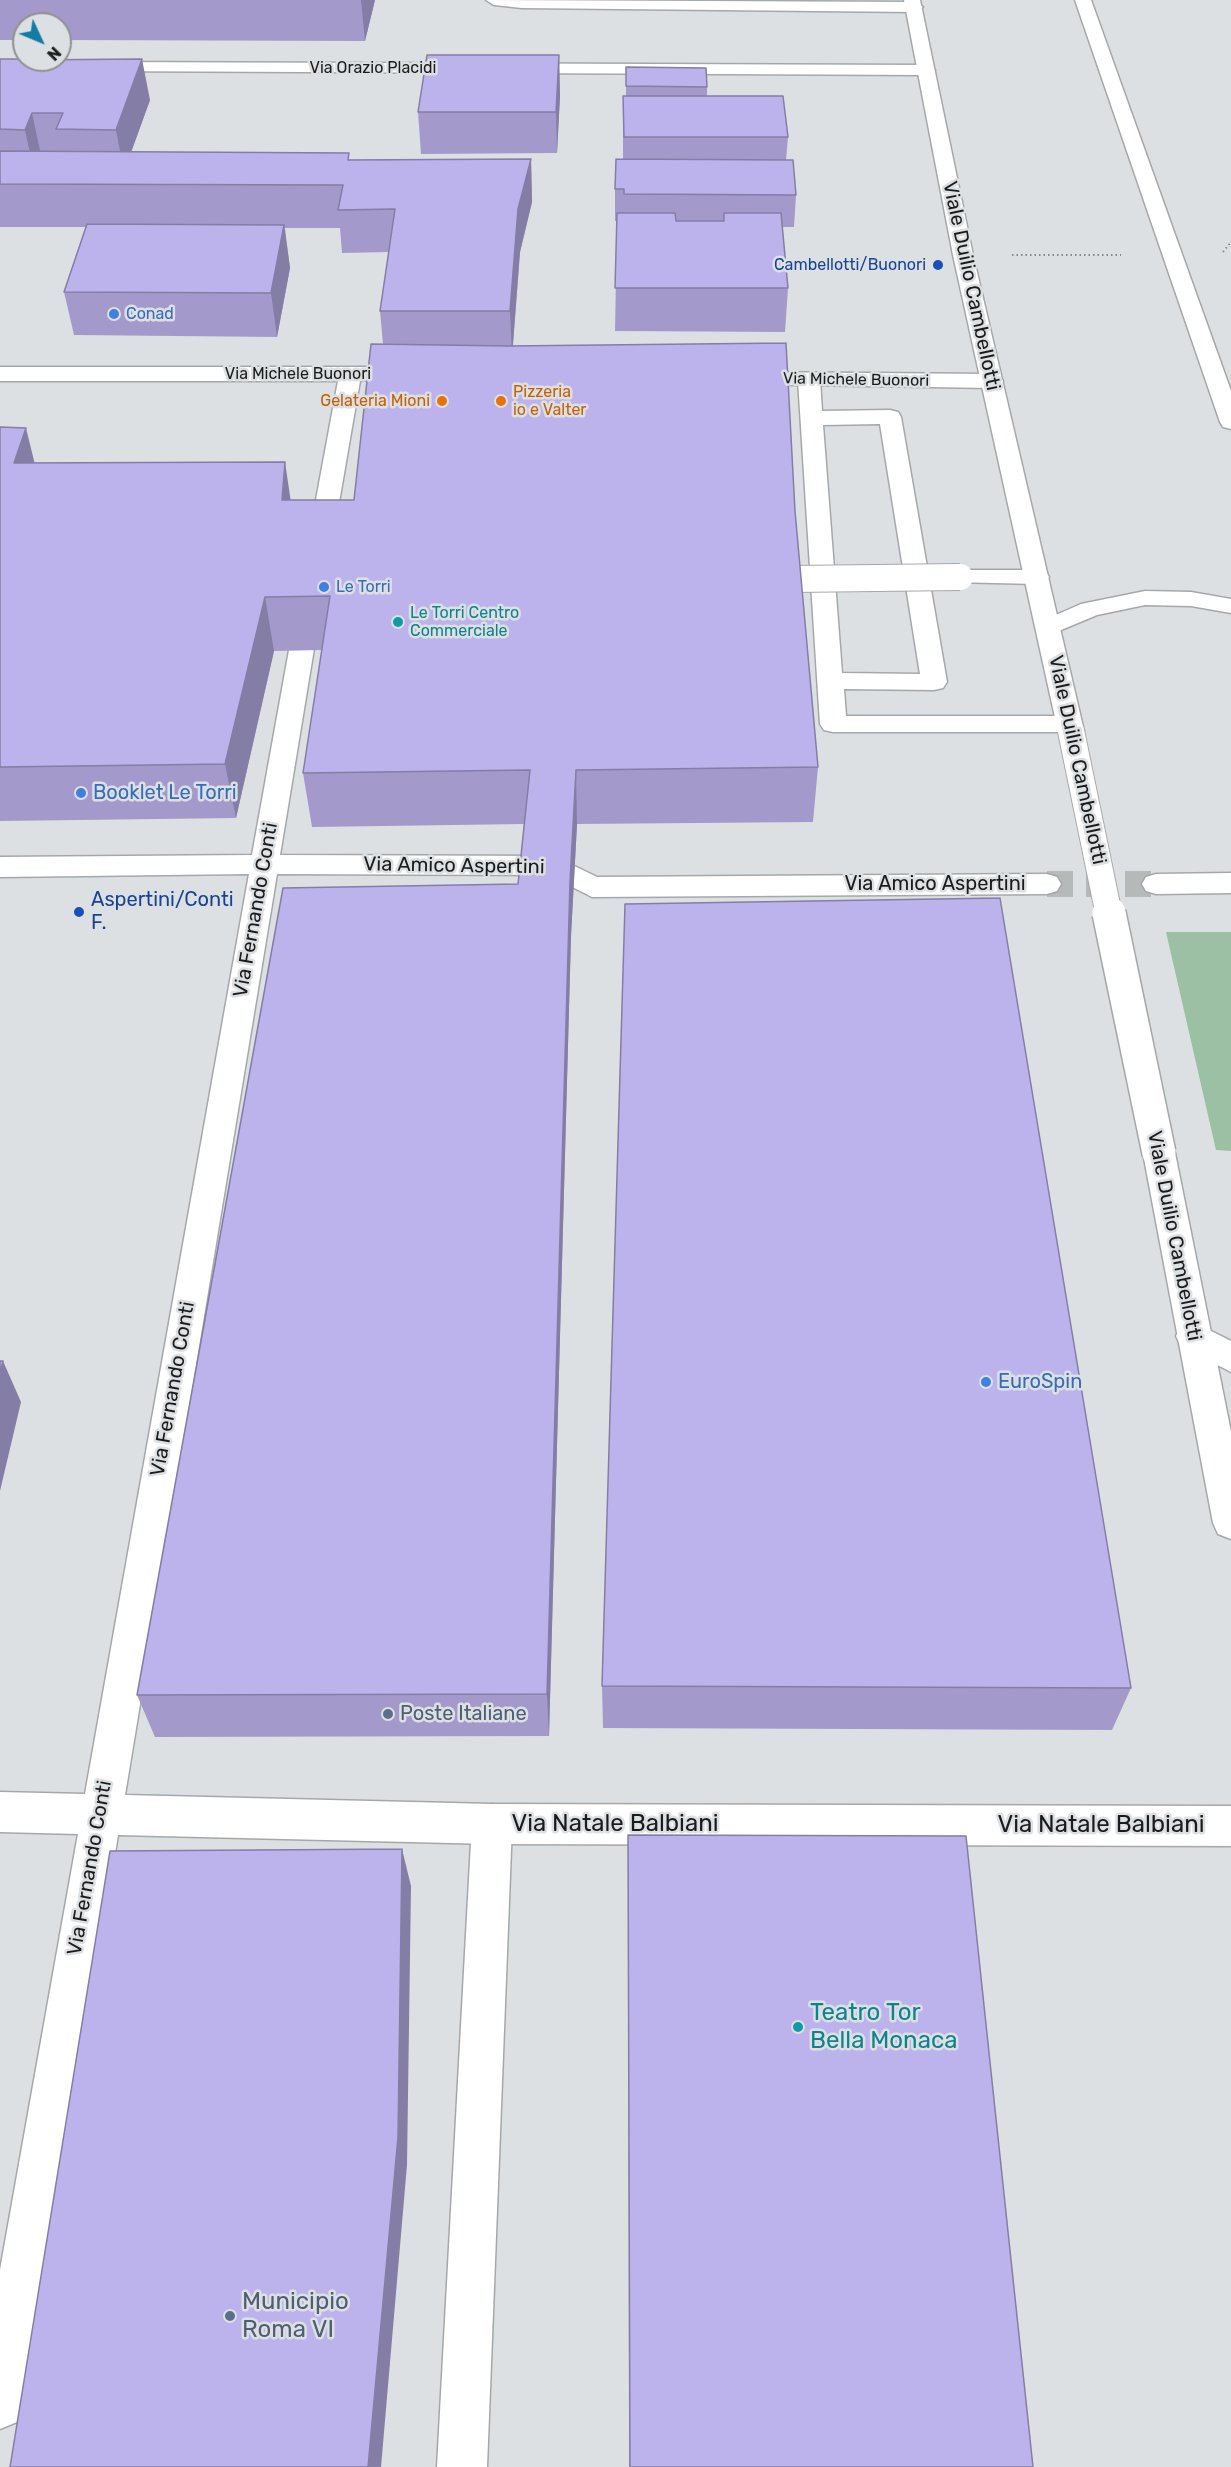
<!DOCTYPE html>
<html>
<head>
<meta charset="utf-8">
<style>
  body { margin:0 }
  #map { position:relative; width:1231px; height:2467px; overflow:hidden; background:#dde0e2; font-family:Rubik,sans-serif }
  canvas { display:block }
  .north { position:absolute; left:12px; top:12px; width:60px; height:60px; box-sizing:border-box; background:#dde0e2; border:2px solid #8f9193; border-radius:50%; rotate:134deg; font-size:16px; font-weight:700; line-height:24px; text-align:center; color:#1a1b1c }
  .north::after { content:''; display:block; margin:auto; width:21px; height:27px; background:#137ca6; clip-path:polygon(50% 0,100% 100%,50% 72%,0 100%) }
</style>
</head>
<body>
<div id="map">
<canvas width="1231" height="2467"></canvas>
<div class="north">N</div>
</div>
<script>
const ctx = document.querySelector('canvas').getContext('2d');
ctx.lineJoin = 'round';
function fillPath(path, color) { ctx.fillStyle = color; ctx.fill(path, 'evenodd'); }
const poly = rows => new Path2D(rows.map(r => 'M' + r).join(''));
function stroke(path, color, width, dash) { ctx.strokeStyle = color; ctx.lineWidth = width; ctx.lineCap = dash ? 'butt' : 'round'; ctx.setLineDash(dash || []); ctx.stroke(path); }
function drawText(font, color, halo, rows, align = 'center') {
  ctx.font = font + ' Rubik,sans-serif'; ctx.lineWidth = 5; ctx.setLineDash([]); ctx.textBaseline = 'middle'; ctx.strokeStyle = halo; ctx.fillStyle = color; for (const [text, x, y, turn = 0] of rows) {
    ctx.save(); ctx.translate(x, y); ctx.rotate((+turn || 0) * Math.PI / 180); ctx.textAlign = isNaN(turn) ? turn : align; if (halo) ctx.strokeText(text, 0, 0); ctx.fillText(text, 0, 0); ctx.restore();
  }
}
fillPath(poly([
  [1166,932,1231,932,1231,1151,1216,1150]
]), '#9cc0a4');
stroke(poly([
  [1047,884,1156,884]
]), '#b6b9ba', 26, [26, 13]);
const service = poly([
  [809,373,817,375,820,380,822,411,890,410,898,412,901,417,947,682,943,688,934,690,844,689,846,716,1069,716,1078,718,1082,724,1078,730,1069,732,833,732,824,730,820,724,798,380,801,375,809,373],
  [880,424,920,674,842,673,823,425,880,424],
  [960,570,1037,570,1046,572,1049,577,1046,582,1037,584,951,582,948,577,951,572,960,570],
  [492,1804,506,1810,512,1824,487,2467,437,2467,472,1824,478,1810,492,1804]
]);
const minor = poly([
  [486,0,914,2,923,7,914,12,522,8,494,5,486,0],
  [100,62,926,65,935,70,926,75,94,71,91,67,100,62],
  [0,367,370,367,378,369,381,374,378,379,360,381,332,543,328,548,320,550,312,548,308,543,338,381,0,381,0,367],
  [743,372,992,374,1000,376,1003,381,1000,386,992,388,735,384,732,379,735,374,743,372],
  [1145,591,1191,592,1231,599,1231,613,1191,606,1145,605,1097,615,1049,635,1040,632,1036,627,1040,622,1081,604,1145,591],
  [309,599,318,601,321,606,280,855,554,856,597,877,1047,874,1057,877,1061,884,1057,891,1047,894,592,897,549,875,277,874,125,1795,492,1804,1231,1806,1231,1846,492,1844,118,1835,24,2405,17,2422,0,2429,0,2270,78,1834,0,1832,0,1792,85,1794,249,874,0,877,0,857,252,855,297,606,300,601,309,599],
  [1231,873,1231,893,1156,894,1146,891,1142,884,1146,877,1156,874,1231,873],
  [1193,1322,1231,1341,1231,1372,1181,1346,1176,1336,1181,1326,1193,1322]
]);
const secondary = poly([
  [904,0,920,0,973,255,1084,731,1080,737,1071,739,1062,737,1058,731,953,255,904,0],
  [1075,0,1091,0,1231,391,1231,429,1223,427,1220,422,1075,0],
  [1159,1141,1170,1144,1175,1153,1231,1432,1231,1539,1218,1534,1213,1523,1143,1153,1148,1144,1159,1141]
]);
stroke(service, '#a5a8aa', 3);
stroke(minor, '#a5a8aa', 3);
stroke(secondary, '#a5a8aa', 3);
stroke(poly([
  [1223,252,1231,242],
  [1012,255,1121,255]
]), '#868889', 2, [1.5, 3]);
fillPath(service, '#fff');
fillPath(minor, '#fff');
fillPath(secondary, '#fff');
const serviceBridge = poly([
  [792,579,960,577]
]);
const secondaryBridgeFar1 = poly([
  [1071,731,1109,915]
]);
const secondaryBridge = poly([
  [1109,913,1159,1153]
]);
stroke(serviceBridge, '#a5a8aa', 28, []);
stroke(secondaryBridgeFar1, '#a5a8aa', 28, []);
stroke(secondaryBridge, '#a5a8aa', 36, []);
stroke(serviceBridge, '#fff', 26);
stroke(secondaryBridgeFar1, '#fff', 26);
stroke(secondaryBridge, '#fff', 33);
fillPath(poly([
  [0,0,375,0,365,41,60,40,60,24,24,24,24,40,0,40],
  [559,55,560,96,557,153,421,154,418,112],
  [0,59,150,100,131,152,349,153,349,160,531,159,532,202,520,252,513,346,795,511,818,767,813,822,577,824,571,936,549,1736,155,1737,137,1695,518,884,524,824,312,827,303,773,322,650,274,651,236,818,0,821,0,427,35,463,291,500,354,500,383,344,380,311,389,252,342,253,340,228,285,228,290,268,277,337,74,335,64,292,86,227,0,227],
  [626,67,707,87,707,96,788,137,786,160,796,195,794,227,782,227,788,288,785,332,615,331,617,221,615,221,615,189,623,159,623,96,626,96],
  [602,1686,1131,1688,1112,1730,603,1728],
  [628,1835,1033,2467,629,2467]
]), '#a39acb');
fillPath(poly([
  [361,0,375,0,365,41],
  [559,55,560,96,557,153,556,112],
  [142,59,150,100,124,172,116,130],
  [32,113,41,155,34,172,25,130],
  [531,159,532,202,520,252,512,355,510,311,518,209],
  [284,225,290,268,277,337,271,293],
  [26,428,39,481,14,463],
  [285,462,293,516,282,500],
  [265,597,274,651,236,818,225,764],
  [576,770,577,824,571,936,549,1736,547,1694,570,882],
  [3,1361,21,1402,0,1491,0,1374],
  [402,1849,411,1886,407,2165,381,2467,368,2467]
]), '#847da5');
const building = poly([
  [427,55,559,55,556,112,418,112,427,55],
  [0,59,24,59,24,60,142,59,116,130,56,129,63,113,32,113,25,130,0,129,0,59],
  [626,67,706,68,707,87,626,86,626,67],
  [623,96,783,96,788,137,624,137,623,96],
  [0,151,349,153,348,160,531,159,518,209,510,311,380,311,395,209,338,210,343,185,0,184,0,151],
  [616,159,793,160,796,195,624,194,624,189,615,189,616,159],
  [617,213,675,213,676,221,724,221,724,213,781,213,788,288,615,288,617,213],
  [87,224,284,225,271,293,64,292,87,224],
  [786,343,795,511,818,767,576,770,570,882,547,1694,137,1695,283,888,518,884,530,770,303,773,330,596,265,597,225,764,0,767,0,427,26,428,14,463,285,462,282,500,354,500,371,344,508,346,786,343],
  [1000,898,1131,1688,602,1686,625,904,1000,898],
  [0,1361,3,1361,0,1374,0,1361],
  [628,1835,966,1836,1033,2467,630,2467,628,1835],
  [402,1849,398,2137,368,2467,10,2467,110,1851,402,1849]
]);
fillPath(building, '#bdb3ec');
stroke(building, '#847da5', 1.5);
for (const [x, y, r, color] of [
  [938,265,6,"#1a4fb4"],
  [114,314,6,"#3f7fe0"],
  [442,401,6,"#e8710a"],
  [501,401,6,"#e8710a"],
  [324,587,6,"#3f7fe0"],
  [398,622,6,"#0f9aa8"],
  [81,793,6,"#3f7fe0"],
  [79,912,6,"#1a4fb4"],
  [986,1382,6,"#3f7fe0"],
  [388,1714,6,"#5c6f8a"],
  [798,2027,6,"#0f9aa8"],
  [230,2316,6,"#5c6f8a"]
]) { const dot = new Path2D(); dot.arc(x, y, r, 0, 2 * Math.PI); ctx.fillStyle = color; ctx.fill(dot); stroke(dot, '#dde0e2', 2); }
drawText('16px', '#1a1b1c', '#dde0e2', [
  ["Via Orazio Placidi",373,68],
  ["Via Michele Buonori",298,374],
  ["Via Michele Buonori",856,380,1]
]);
drawText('16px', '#164399', '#dde0e2', [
  ["Cambellotti/Buonori",926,265]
], 'right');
drawText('16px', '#366cbe', '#dde0e2', [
  ["Conad",126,314],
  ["Le Torri",336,587]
], 'left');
drawText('16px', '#c56008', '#dde0e2', [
  ["Pizzeria",513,392],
  ["io e Valter",513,410],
  ["Gelateria Mioni",430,401,"right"]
], 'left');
drawText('16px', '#0d838f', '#dde0e2', [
  ["Le Torri Centro",410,613],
  ["Commerciale",410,631]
], 'left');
drawText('20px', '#1a1b1c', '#dde0e2', [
  ["Viale Duilio Cambellotti",971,286,78],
  ["Viale Duilio Cambellotti",1077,760,78],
  ["Via Amico Aspertini",454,866,1],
  ["Via Amico Aspertini",935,884],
  ["Via Fernando Conti",256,910,-80],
  ["Viale Duilio Cambellotti",1174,1236,79],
  ["Via Fernando Conti",173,1389,-80],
  ["Via Fernando Conti",90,1868,-80]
]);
drawText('20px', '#366cbe', '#dde0e2', [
  ["Booklet Le Torri",93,793],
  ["EuroSpin",998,1382]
], 'left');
drawText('20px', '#164399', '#dde0e2', [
  ["Aspertini/Conti",91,900],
  ["F.",91,923]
], 'left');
drawText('20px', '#4e5e75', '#dde0e2', [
  ["Poste Italiane",400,1714]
], 'left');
drawText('24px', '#1a1b1c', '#dde0e2', [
  ["Via Natale Balbiani",615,1824],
  ["Via Natale Balbiani",1101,1825]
]);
drawText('24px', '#0d838f', '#dde0e2', [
  ["Teatro Tor",810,2013],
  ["Bella Monaca",810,2041]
], 'left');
drawText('24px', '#4e5e75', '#dde0e2', [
  ["Municipio",242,2302],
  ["Roma VI",242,2330]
], 'left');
</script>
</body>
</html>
